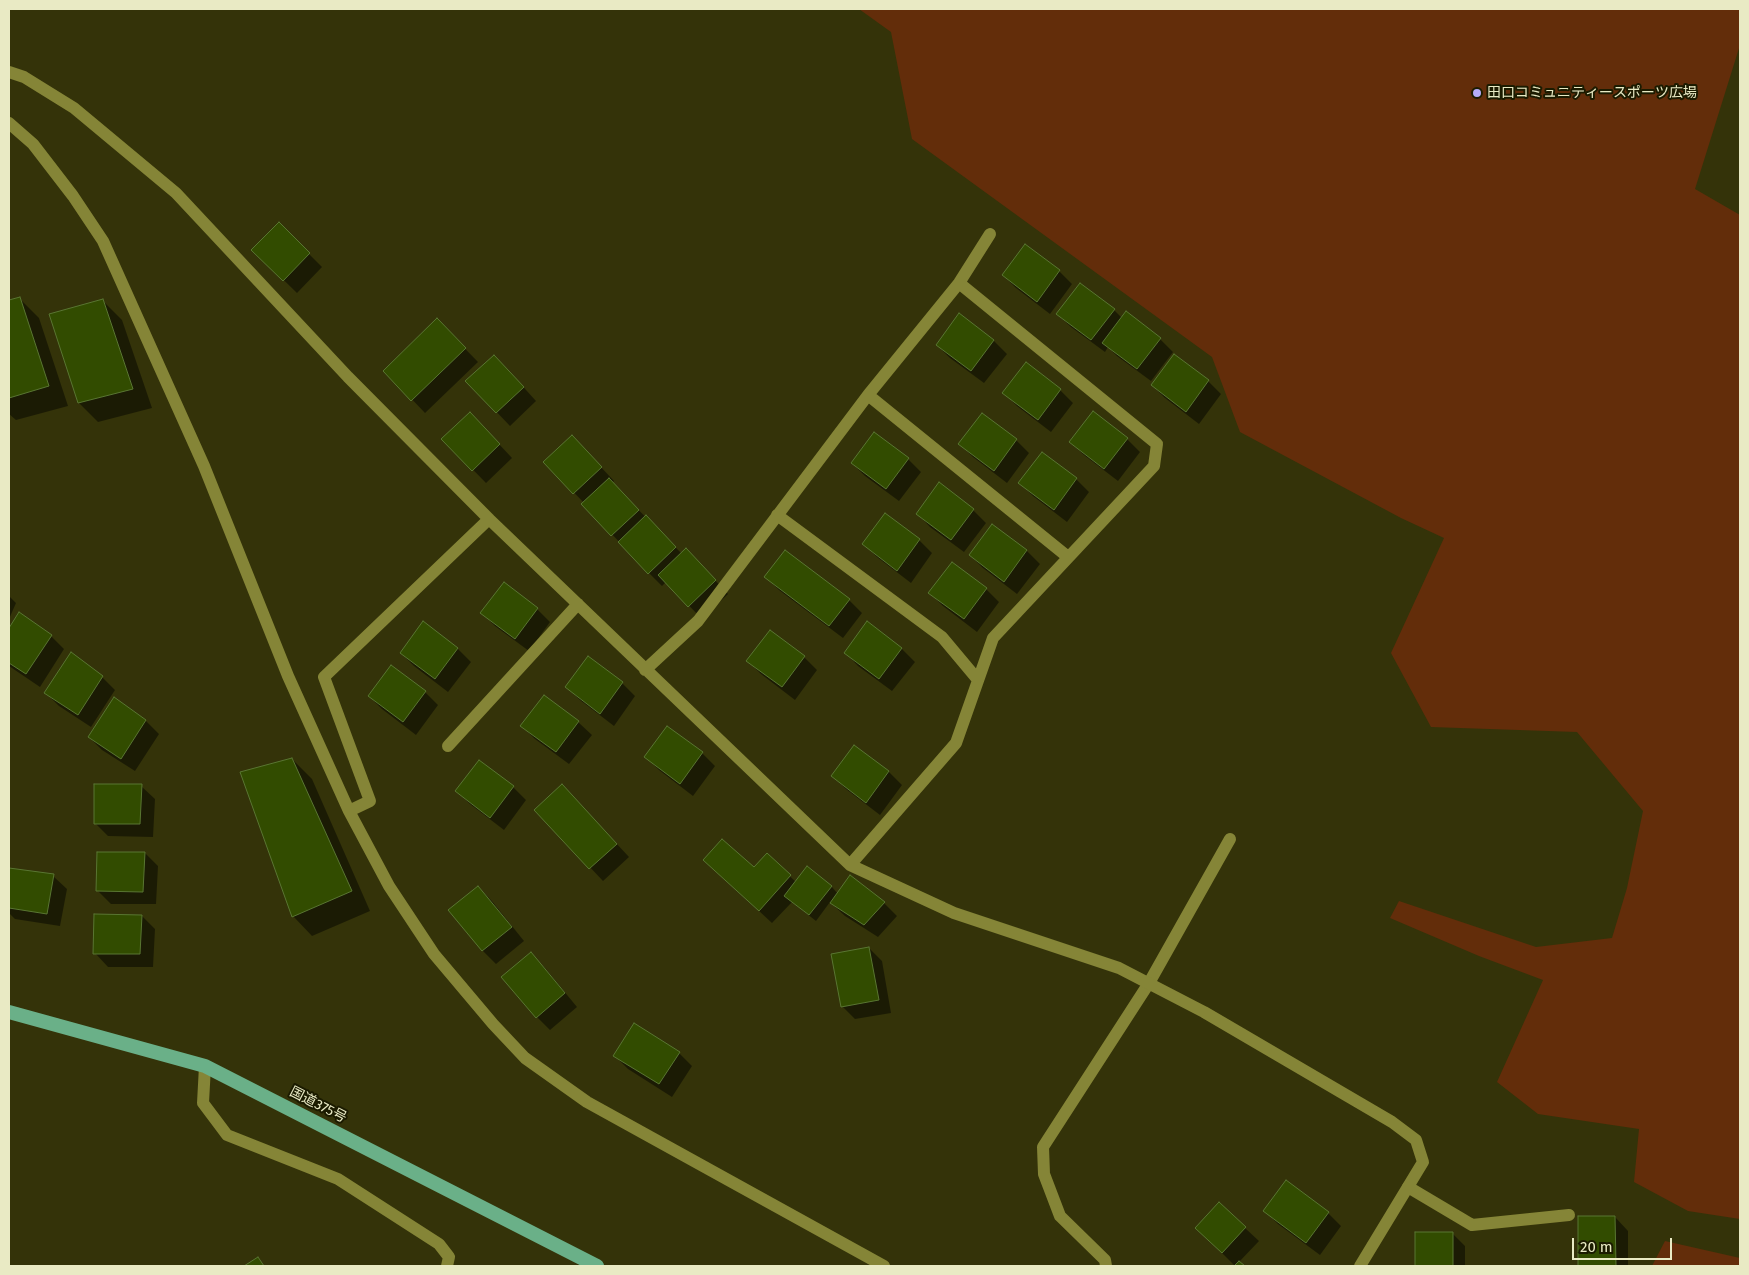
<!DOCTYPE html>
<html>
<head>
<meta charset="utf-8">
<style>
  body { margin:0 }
  #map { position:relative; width:1749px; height:1275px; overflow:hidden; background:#343309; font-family:"Fira Sans",sans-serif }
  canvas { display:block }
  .frame { position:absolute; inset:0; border:10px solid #e9eac4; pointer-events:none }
  .scale { position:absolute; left:1572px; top:1238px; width:100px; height:22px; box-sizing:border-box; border:2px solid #e9eac4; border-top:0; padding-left:6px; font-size:15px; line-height:18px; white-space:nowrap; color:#e9eac4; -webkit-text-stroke:4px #1b1b00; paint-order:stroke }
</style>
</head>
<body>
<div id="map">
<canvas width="1749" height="1275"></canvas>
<div class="frame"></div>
<div class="scale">20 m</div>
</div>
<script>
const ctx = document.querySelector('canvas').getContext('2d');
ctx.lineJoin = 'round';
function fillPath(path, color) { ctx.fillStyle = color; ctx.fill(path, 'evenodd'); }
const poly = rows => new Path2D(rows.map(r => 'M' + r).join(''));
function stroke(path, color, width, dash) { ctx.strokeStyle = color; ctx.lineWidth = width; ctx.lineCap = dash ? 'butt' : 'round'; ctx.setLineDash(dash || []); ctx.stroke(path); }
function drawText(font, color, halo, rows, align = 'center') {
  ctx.font = font + ' "Fira Sans","Noto Sans JP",sans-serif'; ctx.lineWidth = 4; ctx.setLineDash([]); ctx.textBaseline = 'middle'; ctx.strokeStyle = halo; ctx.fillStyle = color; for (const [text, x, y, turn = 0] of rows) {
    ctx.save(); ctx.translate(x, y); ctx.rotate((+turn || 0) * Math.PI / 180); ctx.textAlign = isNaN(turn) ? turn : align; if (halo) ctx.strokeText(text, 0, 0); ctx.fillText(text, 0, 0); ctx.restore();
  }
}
fillPath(poly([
  [859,9,1740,9,1740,45,1695,189,1740,215,1740,1219,1688,1211,1634,1182,1639,1129,1538,1114,1497,1082,1543,980,1479,956,1390,918,1399,901,1536,947,1612,938,1627,888,1643,811,1577,732,1431,727,1391,653,1444,538,1401,518,1240,432,1212,357,912,139,891,32],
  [1665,1241,1740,1258,1740,1266,1652,1266]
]), '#632d0a');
fillPath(poly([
  [279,224,322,267,297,293,253,250],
  [1059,271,1072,284,1050,314,1016,288,1003,275],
  [20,299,39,318,68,406,16,420,9,414,9,302],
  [103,301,122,320,152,408,98,422,79,403],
  [1114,310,1122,318,1160,339,1173,352,1151,381,1117,356,1108,347,1105,352,1071,327,1057,314],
  [959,315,994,341,1007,354,984,383,950,358,937,345],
  [437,320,478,362,425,413,385,371],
  [507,369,536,401,510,426,467,381],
  [1208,381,1221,394,1199,424,1165,398,1152,385],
  [1060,390,1073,403,1051,432,1017,406,1004,393],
  [483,427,512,458,486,483,443,439],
  [1127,439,1140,452,1118,481,1084,455,1070,442],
  [1016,440,1029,453,1007,483,973,457,960,444],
  [585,450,614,481,612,483,682,554,699,563,728,594,702,619,666,582,662,586,649,573,583,504,584,503,545,462],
  [908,459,921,472,899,501,865,476,852,463],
  [1076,479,1089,492,1067,522,1033,496,1020,483],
  [973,510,986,523,964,552,930,527,917,513],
  [885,514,919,540,932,553,911,583,877,557,864,544],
  [992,526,1027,551,1040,564,1017,594,983,568,970,555],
  [952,563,986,589,999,602,977,632,943,606,930,593],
  [766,577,849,600,862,613,843,638,779,590],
  [504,583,537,609,550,622,529,651,495,626,482,613],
  [9,596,16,603,9,619],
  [19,614,51,636,64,649,40,687,9,666,9,630],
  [423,623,458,649,471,662,448,692,414,666,401,653],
  [902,649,915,662,892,691,858,666,845,652],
  [804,657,817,670,795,700,761,674,748,661],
  [588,658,622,683,635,696,614,726,580,700,567,687],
  [102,677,115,690,91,727,59,706,46,693],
  [425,692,438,705,416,735,382,709,369,696],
  [544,696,578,722,592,735,569,764,535,739,522,726],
  [114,698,146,721,159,734,135,771,102,750,89,737],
  [854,746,889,772,902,785,880,815,846,789,833,776],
  [702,753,715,766,693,796,659,770,646,757],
  [292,759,312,779,370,911,312,936,293,916],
  [479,762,513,787,526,800,504,830,470,804,457,791],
  [141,786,155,799,153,837,108,836,95,823],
  [575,799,629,857,603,881,536,810],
  [145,853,158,866,156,904,111,904,98,891],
  [767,855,796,882,831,886,838,894,884,903,897,916,878,937,845,916,830,902,816,921,792,902,772,923,717,872,754,869],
  [9,869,53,876,67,889,60,926,15,919,9,913],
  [478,887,491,900,524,941,496,964,483,951,450,910],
  [142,916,155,929,153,967,108,967,95,953],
  [869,948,882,961,891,1013,855,1019,842,1006],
  [531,954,544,967,577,1007,550,1030,537,1017],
  [679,1053,692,1066,672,1097,628,1069,615,1056],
  [1286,1182,1328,1213,1341,1226,1320,1255,1278,1224,1265,1211],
  [1219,1204,1259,1241,1239,1262,1243,1266,1235,1266,1210,1241],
  [1580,1217,1615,1217,1628,1231,1628,1266,1580,1266],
  [1416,1233,1452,1233,1465,1246,1465,1266,1416,1266]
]), '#0007');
const building = poly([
  [279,222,310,253,283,281,251,250,279,222],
  [1025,244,1060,270,1037,302,1002,275,1025,244],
  [1080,283,1115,309,1091,340,1056,314,1080,283],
  [20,297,49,386,9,398,9,300,20,297],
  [103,299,133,389,78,403,49,314,103,299],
  [1126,311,1161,338,1137,369,1102,343,1126,311],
  [959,313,994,340,971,371,936,345,959,313],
  [437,318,466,348,411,401,383,371,437,318],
  [1174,354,1209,380,1186,412,1151,385,1174,354],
  [494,355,524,387,496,413,465,381,494,355],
  [1026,362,1061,389,1038,420,1002,393,1026,362],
  [1093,411,1128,438,1104,469,1069,442,1093,411],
  [470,412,500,444,472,471,441,439,470,412],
  [982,413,1017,439,994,471,958,444,982,413],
  [874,432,909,458,886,489,851,463,874,432],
  [572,435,602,467,573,494,543,462,572,435],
  [1042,452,1077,478,1054,510,1018,483,1042,452],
  [609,478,639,510,611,536,581,504,609,478],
  [939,482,974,509,951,540,916,514,939,482],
  [885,513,920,539,897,571,862,544,885,513],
  [646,515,676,547,648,574,618,542,646,515],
  [992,524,1027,550,1004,582,969,555,992,524],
  [686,548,716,580,688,607,658,575,686,548],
  [785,550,850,599,829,626,764,577,785,550],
  [952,562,987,588,964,619,928,593,952,562],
  [504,582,538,608,515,639,480,613,504,582],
  [19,612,52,635,26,674,9,663,9,628,19,612],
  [423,621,458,648,435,679,400,653,423,621],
  [867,621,902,648,879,679,844,653,867,621],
  [770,630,805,656,782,687,746,661,770,630],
  [71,652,103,676,78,715,44,693,71,652],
  [588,656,623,682,600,714,565,687,588,656],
  [391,665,426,691,403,722,368,696,391,665],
  [544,695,579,721,556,752,520,726,544,695],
  [114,697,146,720,121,759,88,737,114,697],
  [667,726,703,752,680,784,644,757,667,726],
  [854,745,889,771,866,803,831,776,854,745],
  [292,758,352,891,292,917,240,772,292,758],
  [479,760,514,786,490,818,455,791,479,760],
  [94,784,142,784,140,824,94,824,94,784],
  [562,784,617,844,589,869,534,810,562,784],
  [722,839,754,867,767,853,791,875,759,911,703,860,722,839],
  [97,852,145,852,143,892,96,891,97,852],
  [807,866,832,886,809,915,784,896,807,866],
  [9,868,54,874,47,914,9,908,9,868],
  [850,875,885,902,864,925,830,903,850,875],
  [478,886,512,927,482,951,448,910,478,886],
  [94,914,142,915,140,954,93,954,94,914],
  [869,947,879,1000,841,1007,831,954,869,947],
  [531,952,565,993,536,1018,501,977,531,952],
  [634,1023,680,1052,659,1084,613,1056,634,1023],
  [1286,1180,1329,1212,1306,1243,1263,1211,1286,1180],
  [1219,1202,1246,1227,1222,1253,1195,1228,1219,1202],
  [1578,1216,1615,1216,1616,1266,1578,1266,1578,1216],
  [1415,1232,1453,1232,1453,1266,1415,1266,1415,1232],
  [258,1257,264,1266,244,1266,258,1257],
  [1239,1261,1245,1266,1234,1266,1239,1261]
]);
fillPath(building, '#324c00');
stroke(building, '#597632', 1);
stroke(poly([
  [1408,1187,1472,1225,1569,1215],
  [1106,1266,1105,1260,1060,1216,1044,1174,1043,1147,1149,983,1230,839]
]), '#858537', 12);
stroke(poly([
  [9,72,24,77,74,108,176,193,348,377,489,519,850,865,954,913,1119,968,1204,1012,1392,1122,1416,1140,1423,1162,1360,1266],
  [9,123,33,144,73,196,103,241,204,466,288,676,349,811,389,886,434,954,493,1024,525,1058,587,1102,884,1266],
  [868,395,1068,557],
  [777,515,942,637,978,680],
  [645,670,698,621,868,395,959,283,990,234],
  [448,746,578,604],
  [349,811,370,801,324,677,489,519],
  [850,865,956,743,993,638,1154,466,1157,444,959,283],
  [205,1066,203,1103,227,1135,338,1179,439,1244,449,1257,447,1266]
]), '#858537', 12);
stroke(poly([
  [9,1012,205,1066,597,1266]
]), '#6ab088', 14);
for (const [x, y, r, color] of [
  [1477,93,5,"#b4acf9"]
]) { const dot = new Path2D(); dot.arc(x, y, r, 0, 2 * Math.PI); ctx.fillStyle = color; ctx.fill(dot); stroke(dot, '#1b1b00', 2); }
drawText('14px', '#e9eac4', '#1b1b00', [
  ["田口コミュニティースポーツ広場",1487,93]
], 'left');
drawText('14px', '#e9eac4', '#1b1b00', [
  ["国道375号",318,1105,27]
]);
</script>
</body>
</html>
